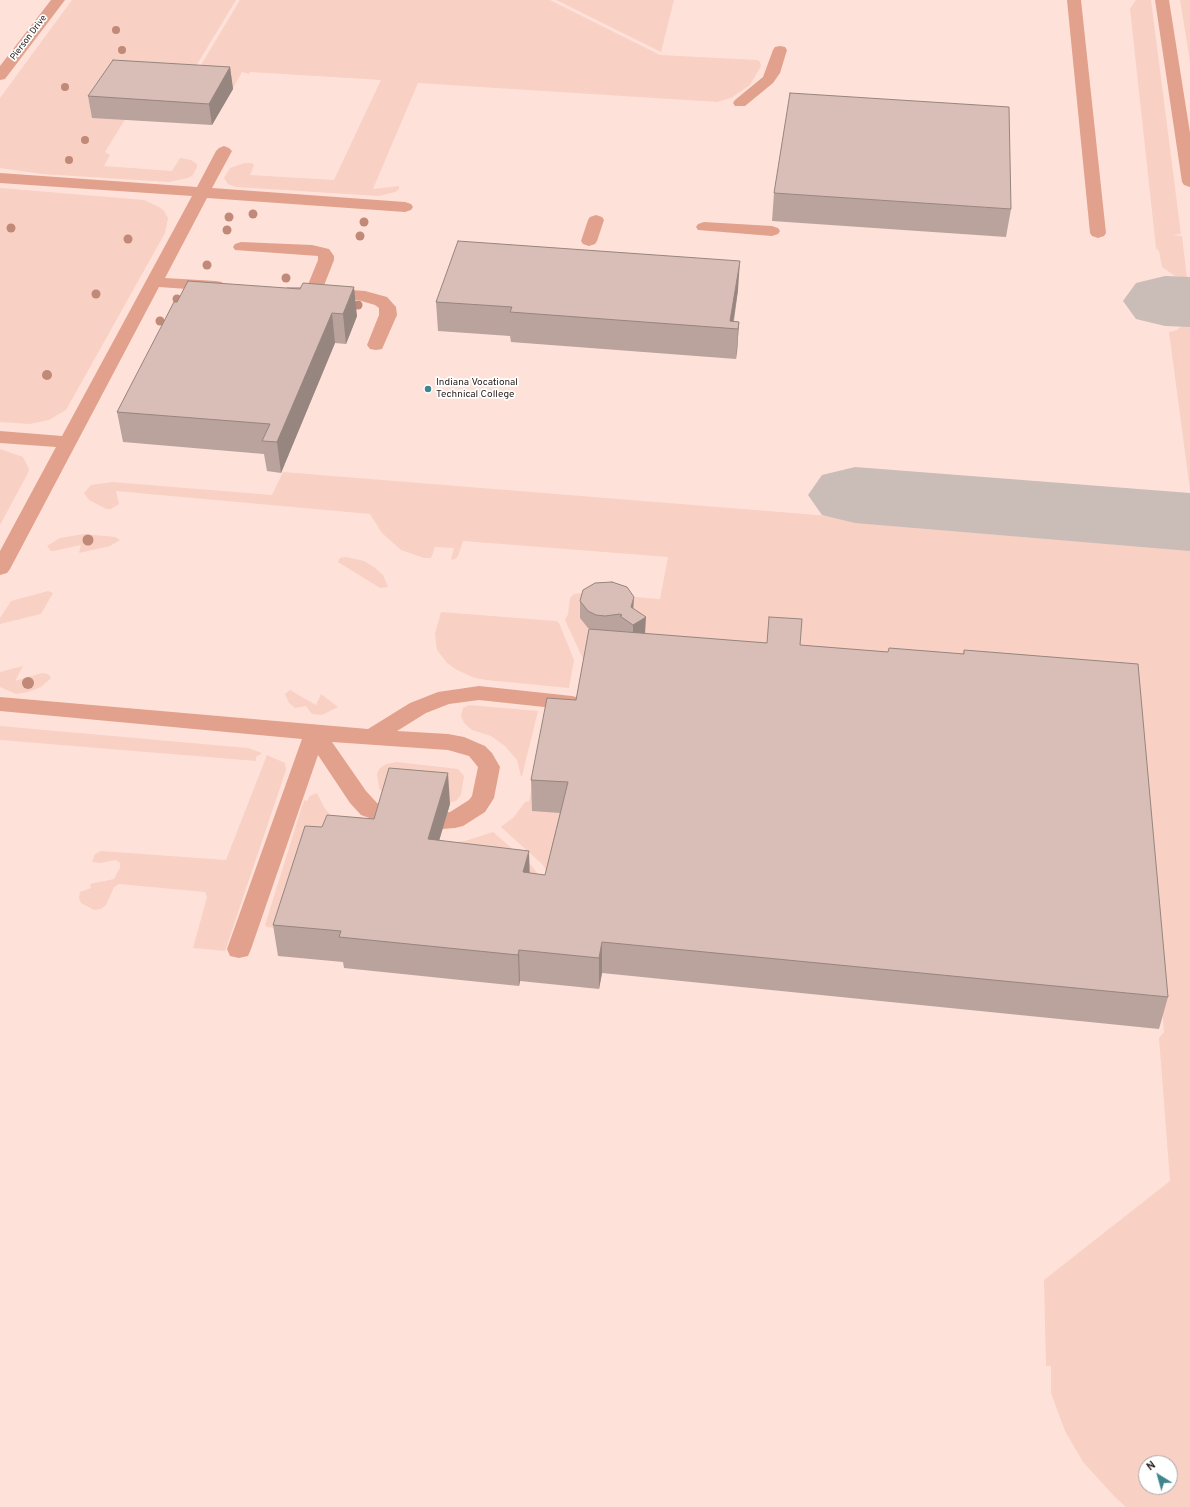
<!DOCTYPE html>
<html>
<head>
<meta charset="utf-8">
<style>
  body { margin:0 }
  #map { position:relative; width:1190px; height:1507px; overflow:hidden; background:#ffeee9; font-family:Overpass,sans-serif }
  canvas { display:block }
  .north { position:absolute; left:1138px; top:1455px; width:40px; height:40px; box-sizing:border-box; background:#fff; border:1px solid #aba7a6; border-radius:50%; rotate:323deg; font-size:11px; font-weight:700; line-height:16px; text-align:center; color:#2e2421 }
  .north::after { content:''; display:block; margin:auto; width:14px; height:18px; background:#3e858d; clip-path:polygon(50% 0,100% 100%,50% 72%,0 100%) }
</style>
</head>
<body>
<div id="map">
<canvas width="1190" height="1507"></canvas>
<div class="north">N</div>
</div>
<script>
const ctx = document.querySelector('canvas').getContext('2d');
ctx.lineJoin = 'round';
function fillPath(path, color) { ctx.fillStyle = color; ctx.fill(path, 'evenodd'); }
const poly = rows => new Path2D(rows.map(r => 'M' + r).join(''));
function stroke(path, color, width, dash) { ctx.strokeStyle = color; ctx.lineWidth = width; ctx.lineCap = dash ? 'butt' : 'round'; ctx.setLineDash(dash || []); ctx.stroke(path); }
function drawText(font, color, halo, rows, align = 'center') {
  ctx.font = font + ' Overpass,sans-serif'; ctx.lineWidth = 3.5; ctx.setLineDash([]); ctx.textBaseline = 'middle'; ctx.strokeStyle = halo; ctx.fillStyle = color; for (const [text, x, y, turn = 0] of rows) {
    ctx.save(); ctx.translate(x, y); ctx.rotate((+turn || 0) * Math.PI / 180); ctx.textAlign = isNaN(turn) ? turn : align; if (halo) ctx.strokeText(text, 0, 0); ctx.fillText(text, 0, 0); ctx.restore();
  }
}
fillPath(poly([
  [0,0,1190,0,1190,1507,0,1507],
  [1146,1463,1170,1463,1170,1487,1146,1487]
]), '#fee2d9');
fillPath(poly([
  [72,0,236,0,187,81,124,121,105,152,110,155,104,166,172,171,180,158,191,160,197,164,197,167,193,175,188,178,169,182,42,174,0,168,0,98],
  [240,0,550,0,660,55,758,60,760,62,761,66,750,85,731,98,717,102,418,83,373,189,399,186,399,189,395,192,379,196,236,187,228,184,224,178,230,168,245,163,252,163,254,165,250,175,334,180,381,80,250,72,249,74,242,72,233,88,189,85],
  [556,0,674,0,661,52],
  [1136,0,1151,0,1181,234,1172,235,1182,236,1187,278,1175,276,1162,267,1159,251,1156,248,1130,9],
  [1180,0,1190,0,1190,61],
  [0,188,144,200,159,207,164,211,168,218,165,233,66,410,49,420,30,424,0,422],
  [1182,325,1190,325,1190,490,1169,332,1177,330],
  [0,449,23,457,29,469,28,473,0,525],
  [283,472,1190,545,1190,1507,1126,1507,1115,1497,1083,1462,1065,1431,1051,1393,1051,1366,1046,1366,1044,1280,1170,1181,1159,1038,1164,1032,1146,805,584,661,565,620,568,614,570,598,574,594,582,593,660,599,668,557,463,541,458,556,455,559,451,560,454,548,435,547,431,558,424,558,401,550,382,533,370,514,116,491,119,504,111,509,106,509,89,500,84,493,91,485,112,482,272,495],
  [1146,1463,1170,1463,1170,1487,1146,1487],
  [84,534,115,537,120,540,110,546,79,553,81,545,54,551,51,551,47,546,60,538],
  [346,557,364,561,374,567,383,575,388,587,380,588,338,562,340,558],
  [48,591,53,593,41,614,0,624,0,618,11,601],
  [441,612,556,621,559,623,574,660,569,688,486,680,475,678,457,670,447,663,437,650,435,634],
  [23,666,15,681,42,673,48,674,51,678,41,687,28,692,16,694,0,687,0,672],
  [290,690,316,705,321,694,338,707,322,715,312,714,306,706,295,708,289,703,285,694],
  [469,705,538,711,522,776,521,776,517,760,505,746,491,736,472,730,464,723,461,716,463,708],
  [0,726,248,748,262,753,256,757,256,761,0,740],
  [267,755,285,763,286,770,225,951,193,948,207,897,205,892,119,884,114,887,106,905,101,909,94,910,81,903,79,898,80,892,91,888,90,884,114,879,120,868,120,863,116,860,100,863,92,862,95,854,101,851,226,860],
  [397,762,458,769,464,776,461,795,456,801,446,804,385,795,379,788,377,774,379,769,386,764],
  [532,787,572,809,548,880,546,870,542,864,501,827,514,817,525,802,529,801],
  [317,793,324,807,332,817,312,835,277,928,267,927,265,925,304,800,307,801,310,796],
  [493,832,532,866,537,873,537,880,450,843,465,841]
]), '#f8d0c4');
fillPath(poly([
  [1165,276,1190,277,1190,327,1165,326,1136,319,1123,301,1136,283,1165,276],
  [855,467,1190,493,1190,551,855,523,822,515,808,495,822,475,855,467]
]), '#cabcb7');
fillPath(poly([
  [51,0,65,0,5,79,0,80,0,66,51,0],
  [1067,0,1081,0,1106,233,1104,236,1098,238,1092,236,1090,233,1067,0],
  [1155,0,1169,0,1190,133,1190,187,1184,185,1182,182,1155,0],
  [780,46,785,47,787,50,780,73,773,83,745,106,735,106,733,103,735,100,763,77,773,50,775,47,780,46],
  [224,146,229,148,232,151,212,188,405,202,411,204,413,207,411,210,405,212,207,198,165,278,216,281,222,282,224,286,222,290,216,291,159,287,10,569,7,573,0,575,0,551,56,447,0,443,0,431,62,436,192,196,0,183,0,173,197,187,216,151,219,148,224,146],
  [596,215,602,217,604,220,597,241,595,244,589,246,583,244,581,241,588,220,590,217,596,215],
  [704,222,772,226,778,228,780,231,778,234,772,236,698,230,696,227,698,224,704,222],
  [241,242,312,245,329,249,334,256,334,260,323,288,365,291,387,297,396,307,397,315,382,349,376,350,370,349,367,345,379,315,379,308,375,305,358,300,287,295,285,291,287,287,307,287,318,260,318,256,235,250,233,247,235,244,241,242],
  [479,686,572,696,580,698,583,703,580,708,572,710,479,700,449,704,426,713,397,731,448,734,464,737,485,746,492,753,500,767,494,798,485,812,463,826,455,828,442,829,434,827,431,821,434,815,450,812,469,800,472,796,478,767,469,756,448,750,332,742,366,791,377,803,394,810,397,816,394,822,386,824,361,815,350,803,318,755,251,949,248,956,239,958,230,956,227,949,302,739,0,711,0,697,368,729,410,703,438,692,479,686]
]), '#e2a18d');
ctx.fillStyle = '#c08978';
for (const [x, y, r] of [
  [116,30,4],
  [122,50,4],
  [65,87,4],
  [85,140,4],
  [69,160,4],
  [253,214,4.5],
  [229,217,4.5],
  [364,222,4.5],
  [11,228,4.5],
  [227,230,4.5],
  [360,236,4.5],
  [128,239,4.5],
  [207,265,4.5],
  [286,278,4.5],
  [96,294,4.5],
  [177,299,4.5],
  [358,305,4.5],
  [160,321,4.5],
  [47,375,5],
  [88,540,5.5],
  [28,683,6]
]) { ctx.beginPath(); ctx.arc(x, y, r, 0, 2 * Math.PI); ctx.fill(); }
fillPath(poly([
  [230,67,233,89,212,125,92,118,88,96],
  [774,193,1011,209,1006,237,772,221],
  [300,289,357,316,346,344,335,343,281,473,267,471,264,454,123,442,117,412,177,302],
  [738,290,734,321,739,322,737,352,736,359,511,342,510,336,438,331,436,302],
  [580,601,633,609,645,634,888,652,963,654,964,650,1168,997,1159,1029,602,973,599,989,520,981,519,986,344,968,343,962,278,956,273,925,322,827,374,819,450,804,439,841,529,873,545,875,560,813,532,811,531,780,576,700,590,629,588,628,580,618]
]), '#baa39d');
fillPath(poly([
  [230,67,233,89,212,125,209,104],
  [740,261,738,290,732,329,730,321],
  [354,287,357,316,346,344,343,314],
  [332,313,335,343,281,473,277,442],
  [739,322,737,352,736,359,738,329],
  [634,597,633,614,631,624,631,607],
  [646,617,645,634,633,642,633,625],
  [448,773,450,804,430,871,428,839],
  [529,851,530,883,523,872],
  [602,942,602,973,599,989,599,958],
  [519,950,520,981,519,986,518,955]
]), '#97857f');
const building = poly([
  [113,60,230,67,209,104,88,96,113,60],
  [790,93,1009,107,1011,209,774,193,790,93],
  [458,241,740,261,730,321,739,322,738,329,510,312,512,307,436,302,458,241],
  [188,281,300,289,303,283,354,287,343,314,332,313,277,442,262,441,270,424,117,412,174,302,177,302,188,281],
  [612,582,627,587,634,597,631,607,646,617,633,625,620,616,622,615,620,614,605,616,596,615,588,611,580,601,583,590,595,583,612,582],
  [769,617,802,619,800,645,888,652,889,648,964,654,964,650,1138,664,1168,997,602,942,599,958,519,950,518,955,339,937,341,931,273,925,305,826,322,827,327,815,374,819,389,768,448,773,428,839,529,851,523,872,545,875,568,782,531,780,547,698,576,700,589,629,767,643,769,617]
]);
fillPath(building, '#d8beb6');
stroke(building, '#97857f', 1);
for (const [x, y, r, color] of [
  [428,389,4,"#3e858d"]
]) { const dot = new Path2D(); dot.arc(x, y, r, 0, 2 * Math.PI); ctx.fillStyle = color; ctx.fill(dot); stroke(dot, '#fff', 1.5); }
drawText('9px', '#2e2421', '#fff', [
  ["Pierson Drive",29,38,-53]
]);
drawText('10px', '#2e2421', '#fff', [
  ["Indiana Vocational",436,383],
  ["Technical College",436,395]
], 'left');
</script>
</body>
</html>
